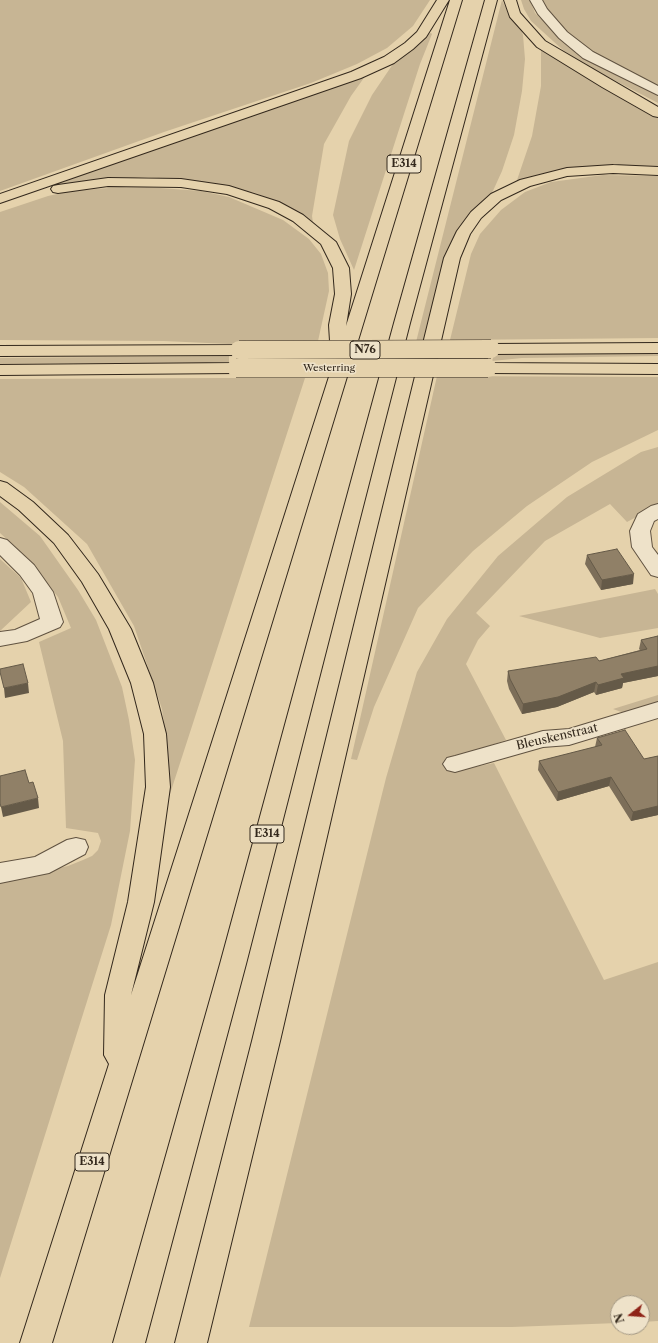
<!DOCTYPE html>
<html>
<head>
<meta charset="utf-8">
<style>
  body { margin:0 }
  #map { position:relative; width:658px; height:1343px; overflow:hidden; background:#e5d2ac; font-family:"Libre Caslon Text",serif }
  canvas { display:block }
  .north { position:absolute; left:610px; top:1295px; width:40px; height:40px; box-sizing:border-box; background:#eee2c9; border:1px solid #a39884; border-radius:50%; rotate:253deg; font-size:11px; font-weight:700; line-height:16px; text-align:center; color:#33281c }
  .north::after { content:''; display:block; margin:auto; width:14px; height:18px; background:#8f2418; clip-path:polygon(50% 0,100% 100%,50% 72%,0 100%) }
</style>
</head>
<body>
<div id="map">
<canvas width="658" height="1343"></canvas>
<div class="north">N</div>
</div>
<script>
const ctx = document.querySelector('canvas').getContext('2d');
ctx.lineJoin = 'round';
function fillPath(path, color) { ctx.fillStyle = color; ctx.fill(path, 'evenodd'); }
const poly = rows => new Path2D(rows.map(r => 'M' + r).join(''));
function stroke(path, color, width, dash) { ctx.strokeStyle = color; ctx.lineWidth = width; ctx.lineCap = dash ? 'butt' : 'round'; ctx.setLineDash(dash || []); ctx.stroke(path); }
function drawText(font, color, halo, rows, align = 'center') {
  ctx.font = font + ' "Libre Caslon Text",serif'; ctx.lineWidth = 3; ctx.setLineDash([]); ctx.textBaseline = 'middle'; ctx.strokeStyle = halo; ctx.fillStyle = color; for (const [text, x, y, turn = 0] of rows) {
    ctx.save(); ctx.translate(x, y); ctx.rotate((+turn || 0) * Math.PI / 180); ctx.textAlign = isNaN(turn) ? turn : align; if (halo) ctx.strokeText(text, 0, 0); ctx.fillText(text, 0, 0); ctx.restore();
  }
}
fillPath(poly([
  [0,0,430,0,413,26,387,48,357,64,311,83,164,132,0,191],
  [502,0,511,19,521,29,523,35,525,59,522,91,514,135,502,171,492,193,467,218,452,241,425,342,416,342],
  [521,0,530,0,535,13,558,36,620,76,658,96,658,103,591,68,564,51,531,21,524,9],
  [543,0,658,0,658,85,654,85,602,57,577,41,559,24,545,7],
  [431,33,432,34,420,64,354,270,340,239,333,215,349,141,372,95,397,58,428,34],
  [544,49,658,118,658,167,598,166,567,169,537,175,516,183,532,136,541,86,541,50],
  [366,75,351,96,324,144,312,216,313,223,290,207,255,193,213,183,148,177,76,182,46,187,323,91],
  [603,175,658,176,658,338,450,340,471,254,480,234,501,210,525,192,551,182],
  [133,186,201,191,229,197,283,220,309,239,321,254,328,273,329,291,318,341,229,344,164,341,0,340,0,212,48,196,71,191],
  [658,353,658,356,522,358,492,361,494,355],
  [229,356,229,363,0,364,0,358],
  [437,376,658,377,658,430,592,462,527,506,473,551,418,608,374,707,357,760,351,759],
  [219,378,305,378,169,797,165,796,167,746,162,709,134,626,87,544,24,487,0,472,0,379],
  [658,447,658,505,627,522,610,504,545,541,476,613,490,626,478,640,466,664,506,740,452,759,456,771,494,763,604,980,658,962,658,1321,642,1322,642,1303,618,1303,618,1323,512,1327,249,1327,386,778,417,672,447,619,498,556,567,497,641,452],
  [0,502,40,536,78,590,96,620,122,687,129,720,135,760,130,831,111,925,0,1278,0,881,68,866,83,860,92,856,98,850,101,841,98,833,66,828,63,741,39,642,71,628,58,597,25,556,0,533],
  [0,559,21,578,31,602,0,631],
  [655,589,658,594,658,628,600,638,519,616],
  [658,695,658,705,627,714,613,709]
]), '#c7b594');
const minor = poly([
  [530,0,542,0,547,9,567,32,593,52,658,86,658,95,583,58,559,38,538,14,530,0],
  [658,504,658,519,654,521,650,531,652,547,658,555,658,577,651,575,632,547,630,531,638,514,651,506,658,504],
  [0,538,7,540,34,565,53,592,63,622,60,627,27,641,0,646,0,632,15,630,40,619,33,593,20,575,0,555,0,538],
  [658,702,658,718,569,745,543,747,455,772,447,770,443,764,447,758,455,756,543,731,569,729,658,702],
  [76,838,85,840,88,847,85,854,49,873,0,883,0,863,35,857,67,840,76,838]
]);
const highway = poly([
  [437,0,449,0,426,37,413,49,394,63,361,78,0,203,0,194,351,72,384,57,405,43,417,32,437,0],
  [450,0,462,0,52,1343,20,1343,109,1064,104,1055,105,995,128,902,146,787,144,734,131,683,109,629,82,582,54,543,19,510,0,496,0,481,7,483,33,502,68,535,98,574,131,629,153,683,166,734,170,787,154,902,131,995,334,361,331,357,329,325,335,294,333,268,321,244,293,221,269,208,227,194,181,187,108,186,58,193,53,192,51,189,53,186,58,185,108,178,181,179,229,186,279,202,303,215,336,242,349,268,351,294,346,326,450,0],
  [485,0,497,0,410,323,246,964,145,1343,113,1343,220,964,394,323,485,0],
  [504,0,516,0,520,13,545,41,658,107,658,117,653,116,602,87,537,47,510,17,504,0],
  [613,165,658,167,658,175,613,173,567,176,530,186,501,200,481,218,470,234,460,258,280,1041,207,1343,175,1343,252,1041,444,258,457,231,471,212,491,194,520,180,567,168,613,165],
  [658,343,658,353,491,354,485,353,482,349,485,345,491,344,658,343],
  [239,345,245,346,248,350,245,354,239,355,0,356,0,346,239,345],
  [236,363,242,364,245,368,242,372,236,373,0,375,0,365,236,363],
  [488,363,658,364,658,374,488,373,482,372,479,368,482,364,488,363]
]);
stroke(minor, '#605240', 2);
stroke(highway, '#33281c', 2);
fillPath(minor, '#eee2c9');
fillPath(highway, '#e5d2ac');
const highwayBridge = poly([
  [239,350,491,349],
  [236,368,488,368]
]);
stroke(highwayBridge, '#33281c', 19, []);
stroke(highwayBridge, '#e5d2ac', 18);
fillPath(poly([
  [587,555,633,584,601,590,585,564],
  [658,636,658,676,623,683,622,688,596,695,594,692,557,707,522,714,509,689,507,681,508,671,599,661,640,650,639,649,641,640],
  [597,738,644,759,658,756,658,815,631,821,609,786,557,801,538,770,539,761,595,747]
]), '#7c6e59');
fillPath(poly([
  [634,574,633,584,601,590,602,580],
  [658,666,658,676,623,683,622,688,596,695,598,685,621,674],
  [596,682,594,692,557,707,522,714,523,704],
  [28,683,29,693,5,698,4,688],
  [611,777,609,786,557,801,558,792],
  [38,798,39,808,3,817,1,807],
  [658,806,658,815,631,821,633,812]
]), '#655a48');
const building = poly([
  [617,549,634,574,602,580,587,555,617,549],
  [658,636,658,666,621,674,624,678,598,685,596,682,558,697,523,704,510,679,508,671,596,657,599,661,647,649,641,640,658,636],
  [23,664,28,683,4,688,0,672,0,669,23,664],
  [625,730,644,759,658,756,658,806,633,812,611,777,558,792,539,761,602,745,597,738,625,730],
  [25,770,29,783,33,782,38,798,1,807,0,803,0,776,25,770]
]);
fillPath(building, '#908067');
stroke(building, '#655a48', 1);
drawText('10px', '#33281c', '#eee2c9', [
  ["Westerring",329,368]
]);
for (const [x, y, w] of [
  [404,164,34],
  [365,350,30],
  [267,834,34],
  [92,1162,34]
]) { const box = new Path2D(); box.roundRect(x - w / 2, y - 9, w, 18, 3); ctx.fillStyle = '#eee2c9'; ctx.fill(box); stroke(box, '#33281c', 1); }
drawText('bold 11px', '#33281c', null, [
  ["E314",404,164],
  ["N76",365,350],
  ["E314",267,834],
  ["E314",92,1162]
]);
drawText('12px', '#33281c', '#eee2c9', [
  ["Bleuskenstraat",557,737,-13]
]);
</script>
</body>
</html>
